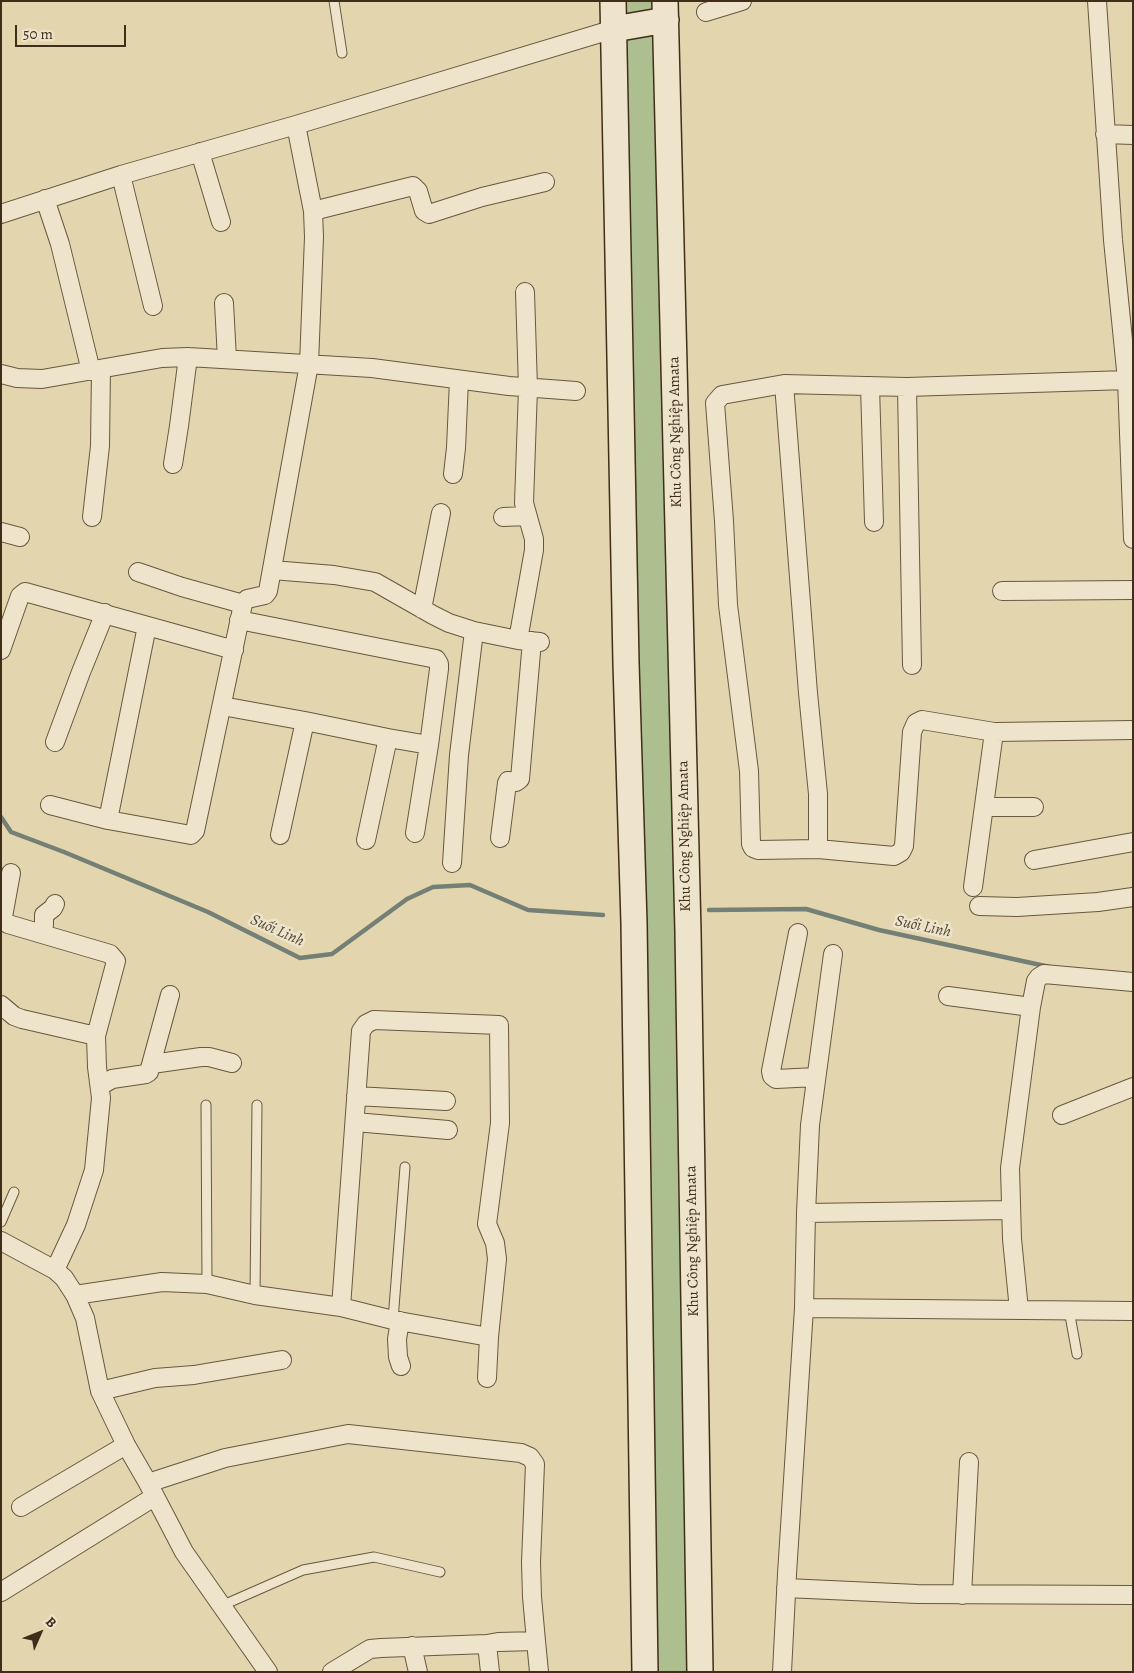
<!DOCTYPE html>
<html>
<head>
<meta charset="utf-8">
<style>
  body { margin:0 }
  #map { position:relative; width:1134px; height:1673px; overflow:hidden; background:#e3d6af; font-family:Alegreya,serif }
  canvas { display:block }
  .frame { position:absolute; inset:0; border:2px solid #402d1a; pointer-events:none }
  .north { position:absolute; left:15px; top:1608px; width:50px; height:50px; -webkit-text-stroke:4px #ede4cb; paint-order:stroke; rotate:46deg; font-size:14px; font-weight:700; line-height:20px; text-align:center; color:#402d1a }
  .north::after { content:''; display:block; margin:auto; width:18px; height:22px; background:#402d1a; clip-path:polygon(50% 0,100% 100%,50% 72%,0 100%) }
  .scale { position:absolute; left:15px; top:25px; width:111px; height:22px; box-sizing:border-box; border:2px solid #402d1a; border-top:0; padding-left:6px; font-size:15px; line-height:18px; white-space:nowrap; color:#402d1a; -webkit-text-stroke:4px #ede4cb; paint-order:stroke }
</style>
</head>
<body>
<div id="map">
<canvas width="1134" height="1673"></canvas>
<div class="frame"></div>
<div class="north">B</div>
<div class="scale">50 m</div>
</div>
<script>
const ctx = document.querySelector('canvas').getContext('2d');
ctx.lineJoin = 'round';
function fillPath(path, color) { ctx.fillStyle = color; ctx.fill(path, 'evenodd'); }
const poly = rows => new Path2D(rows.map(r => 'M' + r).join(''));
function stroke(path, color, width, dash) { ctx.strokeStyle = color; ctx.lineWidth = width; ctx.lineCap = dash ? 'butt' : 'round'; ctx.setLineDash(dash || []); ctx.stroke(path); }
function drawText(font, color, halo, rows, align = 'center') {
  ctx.font = font + ' Alegreya,serif'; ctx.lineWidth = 5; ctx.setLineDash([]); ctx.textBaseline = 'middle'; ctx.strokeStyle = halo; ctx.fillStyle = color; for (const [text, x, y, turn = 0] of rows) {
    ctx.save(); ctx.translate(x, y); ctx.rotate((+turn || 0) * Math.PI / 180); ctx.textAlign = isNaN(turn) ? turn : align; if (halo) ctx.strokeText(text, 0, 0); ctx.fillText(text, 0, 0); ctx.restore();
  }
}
fillPath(poly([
  [622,1,657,1,657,16,622,22],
  [657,26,691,1672,653,1672,622,32]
]), '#aebf8f');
stroke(poly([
  [1,817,11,832,64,852,208,912,300,958,332,954,407,899,433,887,470,885,528,910,603,915],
  [709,910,806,909,879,930,1050,967]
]), '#748075', 4.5);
const lane = poly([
  [334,1,342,53],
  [206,1105,207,1284],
  [1,1222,14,1192],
  [255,1295,257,1105],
  [1069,1310,1077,1354],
  [393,1320,405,1167],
  [221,1606,303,1570,374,1557,440,1572]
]);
const street = poly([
  [1097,1,1113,240,1127,380,1133,539],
  [706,12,742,1],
  [1105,134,1133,135],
  [200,152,221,222],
  [121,175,153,306],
  [45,199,60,244,91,371],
  [313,211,413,186,418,191,424,211,429,214,482,197,545,182],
  [1,214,121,175,296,125,614,29],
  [224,303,227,359],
  [1,374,17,378,42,379,162,358,188,357,372,368,509,386,576,391],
  [1127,380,907,387,784,384,722,395,715,403,724,521,728,605,749,771,751,844,753,848,758,850,818,849,894,856,901,852,904,846,912,732,916,723,922,720,994,732,1133,730],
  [784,384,808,693,818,794,818,849],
  [870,386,874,522],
  [907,387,912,665],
  [173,464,179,426,188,357],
  [453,474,456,448,459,380],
  [92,517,100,446,101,369],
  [503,517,527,516],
  [1,532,20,537],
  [272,570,334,575,375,582,433,615,449,623,474,631,518,640,540,642],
  [138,572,182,587,243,604],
  [1002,591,1133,590],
  [422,609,441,513],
  [239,620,436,659,439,664,439,669,429,745,388,738],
  [518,640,534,550,534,539,524,503,528,388,525,292],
  [1,650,20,596,25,592,234,650],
  [222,706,305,721,388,738,366,840],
  [55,742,81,672,105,613],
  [50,805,108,820,191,835,195,831,243,604,247,599,265,595,268,591,309,364,314,237,313,211,296,125],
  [984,807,1034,807],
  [108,820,147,626],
  [415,833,429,745],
  [280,835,305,721],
  [500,838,507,783,508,781,516,782,520,779,532,641],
  [1034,860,1133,842],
  [452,863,459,755,474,631],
  [11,873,3,917,4,921,8,924,110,954,116,961,96,1036,97,1067,101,1098,94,1170,76,1225,55,1270],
  [973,887,994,732],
  [979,906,1017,907,1098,902,1133,897],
  [40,933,44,925,44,915,53,908,55,904],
  [798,933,771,1071,772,1076,776,1079,816,1077],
  [948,996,1031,1007],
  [1,1005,14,1016,22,1019,96,1036],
  [152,1064,201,1057,209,1057,232,1063],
  [100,1086,112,1079,146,1074,149,1072,170,995],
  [356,1096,446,1101],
  [1062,1115,1133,1087],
  [355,1122,448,1130],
  [806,1213,1011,1210],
  [1,1241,55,1270,64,1278,75,1295,85,1318,100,1391,126,1445,148,1483,184,1552,268,1672],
  [75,1295,162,1282,207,1284,255,1295,341,1307,393,1320,489,1337],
  [341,1307,361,1031,366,1024,374,1020,499,1025,500,1123,487,1224,495,1243,497,1259,489,1337,487,1378],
  [804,1308,1133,1311],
  [1019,1310,1012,1239,1010,1168,1031,1007,1036,981,1039,977,1044,974,1133,982],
  [400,1321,397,1339,398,1357,401,1366],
  [100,1391,155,1378,194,1375,282,1360],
  [148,1483,225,1458,348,1434,521,1453,530,1457,535,1464,531,1562,532,1597,536,1641,498,1642,487,1644,381,1648,370,1649,332,1672],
  [21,1507,126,1445],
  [786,1588,917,1594,1133,1595],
  [1,1592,154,1497],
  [962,1595,969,1462],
  [536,1641,539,1672],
  [487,1644,490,1672],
  [412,1646,418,1672],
  [782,1672,787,1574,804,1308,806,1213,810,1125,833,954]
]);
const secondary = poly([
  [613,1,626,663,634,923,645,1672],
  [665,1,688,932,700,1672],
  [614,29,666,20]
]);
stroke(lane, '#69573f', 11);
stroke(street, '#69573f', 20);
stroke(secondary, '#402d1a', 28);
stroke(lane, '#ede4cb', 9);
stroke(street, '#ede4cb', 18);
stroke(secondary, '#ede4cb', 25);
drawText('15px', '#402d1a', '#ede4cb', [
  ["Khu Công Nghiệp Amata",676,432,-91],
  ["Khu Công Nghiệp Amata",685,836,-91],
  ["Khu Công Nghiệp Amata",693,1241,-91]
]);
drawText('italic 16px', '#514938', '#ede4cb', [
  ["Suối Linh",923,927,12],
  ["Suối Linh",277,931,24]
]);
</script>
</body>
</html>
